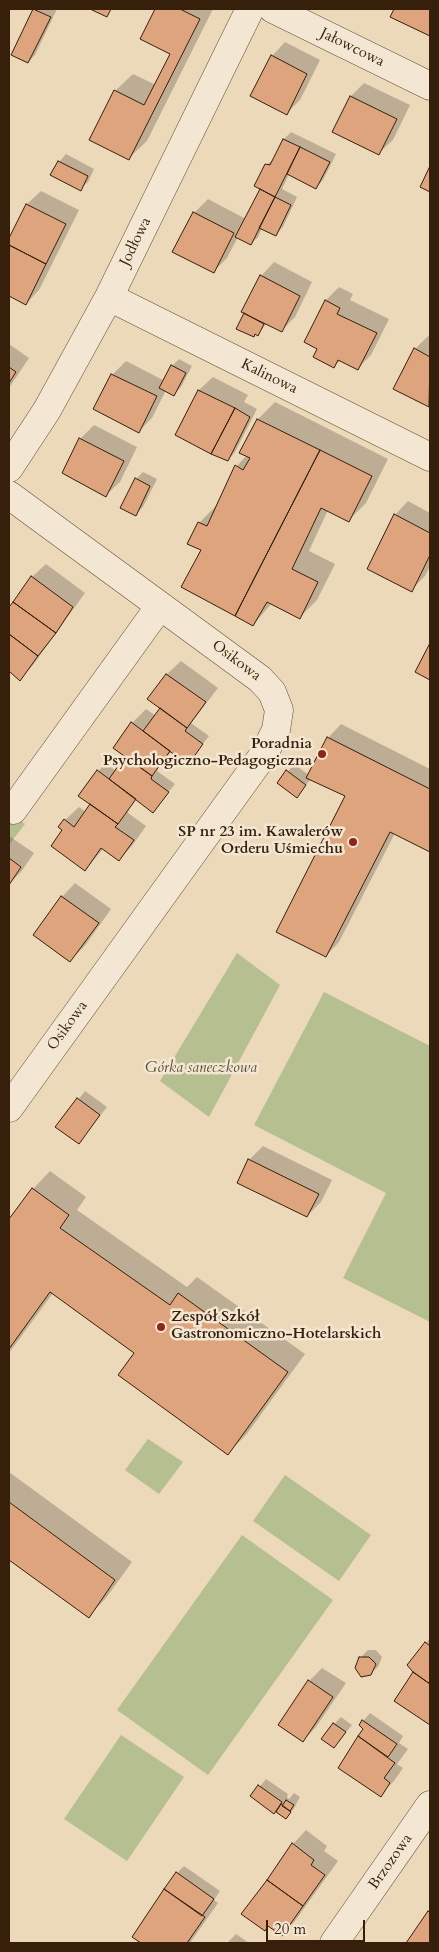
<!DOCTYPE html>
<html>
<head>
<meta charset="utf-8">
<style>
  body { margin:0 }
  #map { position:relative; width:439px; height:1952px; overflow:hidden; background:#ecd9b9; font-family:Cardo,serif }
  canvas { display:block }
  .frame { position:absolute; inset:0; border:10px solid #361f0b; pointer-events:none }
  .scale { position:absolute; left:266px; top:1920px; width:99px; height:22px; box-sizing:border-box; border:2px solid #361f0b; border-top:0; padding-left:6px; font-size:15px; line-height:18px; white-space:nowrap; color:#361f0b; -webkit-text-stroke:4px #f3e6d2; paint-order:stroke }
</style>
</head>
<body>
<div id="map">
<canvas width="439" height="1952"></canvas>
<div class="frame"></div>
<div class="scale">20 m</div>
</div>
<script>
const ctx = document.querySelector('canvas').getContext('2d');
ctx.lineJoin = 'round';
function fillPath(path, color) { ctx.fillStyle = color; ctx.fill(path, 'evenodd'); }
const poly = rows => new Path2D(rows.map(r => 'M' + r).join(''));
function stroke(path, color, width, dash) { ctx.strokeStyle = color; ctx.lineWidth = width; ctx.lineCap = dash ? 'butt' : 'round'; ctx.setLineDash(dash || []); ctx.stroke(path); }
function drawText(font, color, halo, rows, align = 'center') {
  ctx.font = font + ' Cardo,serif'; ctx.lineWidth = 5; ctx.setLineDash([]); ctx.textBaseline = 'middle'; ctx.strokeStyle = halo; ctx.fillStyle = color; for (const [text, x, y, turn = 0] of rows) {
    ctx.save(); ctx.translate(x, y); ctx.rotate((+turn || 0) * Math.PI / 180); ctx.textAlign = isNaN(turn) ? turn : align; if (halo) ctx.strokeText(text, 0, 0); ctx.fillText(text, 0, 0); ctx.restore();
  }
}
fillPath(poly([
  [9,812,25,824,9,845],
  [237,953,280,985,209,1117,160,1081],
  [324,992,430,1046,430,1322,343,1278,386,1193,254,1125],
  [148,1439,183,1462,159,1494,125,1470],
  [285,1475,371,1535,339,1581,253,1521],
  [242,1535,333,1600,208,1775,117,1710],
  [121,1735,184,1777,127,1861,64,1819]
]), '#b6bf90');
fillPath(poly([
  [35,9,57,9,35,55,28,62,12,54],
  [157,9,213,9,147,141,129,158,115,91,133,74,156,85,172,53,142,38],
  [396,9,430,9,430,35,392,16],
  [285,42,320,60,300,100,287,113,272,56],
  [364,83,410,105,393,140,379,153,351,96],
  [291,132,336,154,323,180,316,188,289,174,282,189,297,197,283,227,276,234,262,228,258,237,251,244,238,237,227,258,214,271,194,213,208,199,246,219,262,189,266,165,275,158,284,139],
  [66,154,94,169,88,182,80,189,59,162],
  [41,191,79,210,39,290,26,304,9,295,9,242,27,204],
  [274,262,312,282,295,317,281,331,267,323,258,334,256,333,253,336,245,314,261,276],
  [339,287,353,294,350,300,389,319,371,355,357,369,341,360,334,366,319,349,305,342,326,300],
  [428,336,430,337,429,406,415,349],
  [9,344,29,358,9,388],
  [179,359,192,366,181,387,174,394,166,390,152,418,139,431,112,375,126,361,163,380,172,366],
  [213,377,248,395,244,402,257,409,235,452,228,460,177,434,199,390],
  [275,402,388,459,366,503,349,520,328,510,309,551,335,564,317,600,300,617,272,603,253,625,203,550,199,523,217,505,237,466,247,455,258,419],
  [94,425,137,447,120,482,106,495,80,439],
  [143,472,157,479,143,507,136,514,136,479],
  [408,501,430,513,430,566,425,576,411,590,395,515],
  [46,564,85,593,33,665,20,679,10,672,9,674,9,609,32,577],
  [181,661,218,688,191,723,209,736,188,763,172,751,159,767,157,771,175,784,153,811,136,799,129,809,128,813,146,826,132,846,119,859,104,848,85,870,64,829,65,820,79,807,86,812,92,804,80,795,105,763,116,771,127,756,115,747,132,723,146,709,156,716,162,708,149,699,167,674],
  [341,724,430,769,430,851,395,833,339,942,326,956,347,796,311,779,297,796,279,783,294,764,309,775,328,738],
  [9,836,34,853,21,872,9,884],
  [75,883,111,909,84,947,70,960,62,897],
  [85,1091,107,1107,79,1142,57,1127],
  [263,1146,332,1180,321,1202,307,1216,249,1160],
  [50,1171,86,1197,77,1210,187,1287,197,1277,305,1354,246,1435,228,1453,136,1353,53,1293,9,1353,9,1221,33,1189],
  [9,1472,132,1562,106,1598,89,1616,9,1558],
  [430,1638,430,1724,396,1700,415,1672,426,1643],
  [368,1650,376,1650,382,1657,378,1667,370,1674,360,1658],
  [322,1668,346,1683,316,1727,303,1741,309,1681],
  [370,1713,403,1736,399,1743,408,1749,397,1764,403,1768,394,1781,380,1795,340,1767,365,1729,360,1725],
  [341,1717,352,1725,334,1747,334,1724],
  [266,1779,288,1794,287,1797,289,1799,294,1793,300,1797,293,1810,286,1817,252,1796],
  [306,1830,327,1846,324,1851,338,1861,295,1921,282,1934,269,1925,265,1930,281,1863,293,1844],
  [184,1866,220,1891,214,1900,218,1903,190,1943,143,1943,134,1937,177,1873],
  [430,1910,430,1943,407,1943],
  [236,1934,249,1943,227,1943]
]), '#0003');
const building = poly([
  [33,9,51,17,28,63,11,55,33,9],
  [90,9,111,9,107,17,90,9],
  [155,9,180,9,200,19,129,160,89,140,114,90,144,105,170,54,140,39,155,9],
  [394,9,430,9,430,36,390,17,394,9],
  [271,55,307,74,287,115,250,96,271,55],
  [350,96,397,119,379,155,332,132,350,96],
  [283,139,300,147,275,197,254,186,265,164,270,165,283,139],
  [300,147,330,162,316,189,287,174,300,147],
  [58,161,88,176,81,191,50,175,58,161],
  [430,166,430,192,420,187,430,166],
  [260,189,275,197,251,245,235,237,260,189],
  [275,197,291,205,276,236,259,228,275,197],
  [26,204,66,224,46,264,9,245,9,238,26,204],
  [193,212,234,233,214,273,172,252,193,212],
  [9,245,46,264,26,305,9,296,9,245],
  [260,275,300,296,282,332,241,312,260,275],
  [325,300,340,308,337,314,377,333,358,370,338,360,334,368,313,357,317,349,304,342,325,300],
  [244,313,264,324,258,336,255,334,254,337,236,329,244,313],
  [414,348,430,357,429,407,393,389,414,348],
  [171,365,186,373,174,396,159,388,171,365],
  [9,367,16,372,9,383,9,367],
  [111,374,157,396,139,433,93,409,111,374],
  [198,390,235,408,211,454,175,435,198,390],
  [235,408,250,417,228,461,211,454,235,408],
  [257,419,320,450,235,616,181,587,201,550,187,544,198,522,207,526,235,465,243,470,250,458,239,453,257,419],
  [79,438,124,461,106,497,62,473,79,438],
  [320,450,372,476,349,522,321,508,292,569,318,582,300,619,267,602,253,626,235,616,320,450],
  [135,478,150,486,136,516,120,508,135,478],
  [394,514,430,533,430,555,412,592,367,569,394,514],
  [31,576,73,607,56,633,13,602,31,576],
  [13,602,56,633,38,656,9,634,9,607,13,602],
  [9,634,38,656,20,681,9,671,9,634],
  [430,643,430,680,415,672,430,643],
  [166,674,206,702,187,728,147,699,166,674],
  [160,708,187,728,185,731,203,744,188,765,143,731,160,708],
  [131,722,170,751,152,776,113,748,131,722],
  [327,737,430,789,430,852,390,832,326,957,276,932,345,796,306,778,327,737],
  [125,756,152,776,151,779,169,792,153,813,109,779,125,756],
  [97,770,136,799,118,824,78,796,97,770],
  [286,770,306,785,297,798,277,783,286,770],
  [90,804,118,824,115,827,134,840,119,861,101,848,85,871,51,846,62,830,58,827,64,819,74,827,90,804],
  [9,858,21,867,9,885,9,858],
  [61,896,99,923,70,962,33,935,61,896],
  [77,1098,100,1115,79,1144,55,1127,77,1098],
  [248,1159,319,1194,307,1217,237,1183,248,1159],
  [32,1188,69,1215,60,1228,170,1305,178,1293,288,1372,228,1455,118,1375,134,1353,50,1292,9,1349,9,1219,32,1188],
  [9,1502,115,1580,89,1618,9,1560,9,1502],
  [425,1642,430,1646,430,1684,413,1672,407,1665,425,1642],
  [359,1657,369,1657,376,1664,371,1675,361,1677,355,1668,359,1657],
  [413,1672,430,1684,430,1725,394,1701,413,1672],
  [308,1680,333,1697,303,1742,278,1725,308,1680],
  [362,1720,397,1744,388,1757,358,1736,363,1729,359,1725,362,1720],
  [333,1723,346,1732,334,1748,321,1739,333,1723],
  [358,1736,395,1763,384,1778,390,1783,381,1797,338,1768,358,1736],
  [258,1785,282,1802,274,1814,250,1796,258,1785],
  [286,1800,294,1805,290,1811,282,1806,286,1800],
  [281,1804,291,1812,286,1819,276,1812,281,1804],
  [292,1843,314,1860,311,1865,325,1875,303,1906,267,1880,292,1843],
  [176,1872,214,1899,202,1916,164,1889,176,1872],
  [267,1880,303,1906,282,1936,268,1926,265,1931,241,1914,267,1880],
  [164,1889,205,1917,187,1943,141,1943,132,1937,164,1889],
  [428,1911,430,1913,430,1943,406,1943,428,1911]
]);
fillPath(building, '#dea47d');
stroke(building, '#361f0b', 1);
const street = poly([
  [273,9,430,86],
  [109,297,430,457],
  [9,468,47,410,109,297,250,9],
  [9,495,260,679,272,692,279,710,276,730,264,754,9,1108],
  [13,810,160,606],
  [334,1943,430,1805]
]);
stroke(street, '#644e36', 29);
stroke(street, '#f3e6d2', 28);
for (const [x, y, r, color] of [
  [322,754,5,"#8f2418"],
  [353,842,5,"#8f2418"],
  [161,1327,5,"#8f2418"]
]) { const dot = new Path2D(); dot.arc(x, y, r, 0, 2 * Math.PI); ctx.fillStyle = color; ctx.fill(dot); stroke(dot, '#f3e6d2', 2); }
drawText('15px', '#361f0b', '#f3e6d2', [
  ["Jałowcowa",352,48,26],
  ["Jodłowa",136,242,-64],
  ["Kalinowa",269,377,26],
  ["Osikowa",236,661,37],
  ["Osikowa",68,1026,-54],
  ["Brzozowa",391,1862,-55]
]);
drawText('bold 15px', '#361f0b', '#f3e6d2', [
  ["Poradnia",312,745],
  ["Psychologiczno-Pedagogiczna",312,762],
  ["SP nr 23 im. Kawalerów",343,833],
  ["Orderu Uśmiechu",343,850],
  ["Zespół Szkół",171,1318,"left"],
  ["Gastronomiczno-Hotelarskich",171,1335,"left"]
], 'right');
drawText('italic 15px', '#5c4f33', '#f3e6d2', [
  ["Górka saneczkowa",201,1069]
]);
</script>
</body>
</html>
